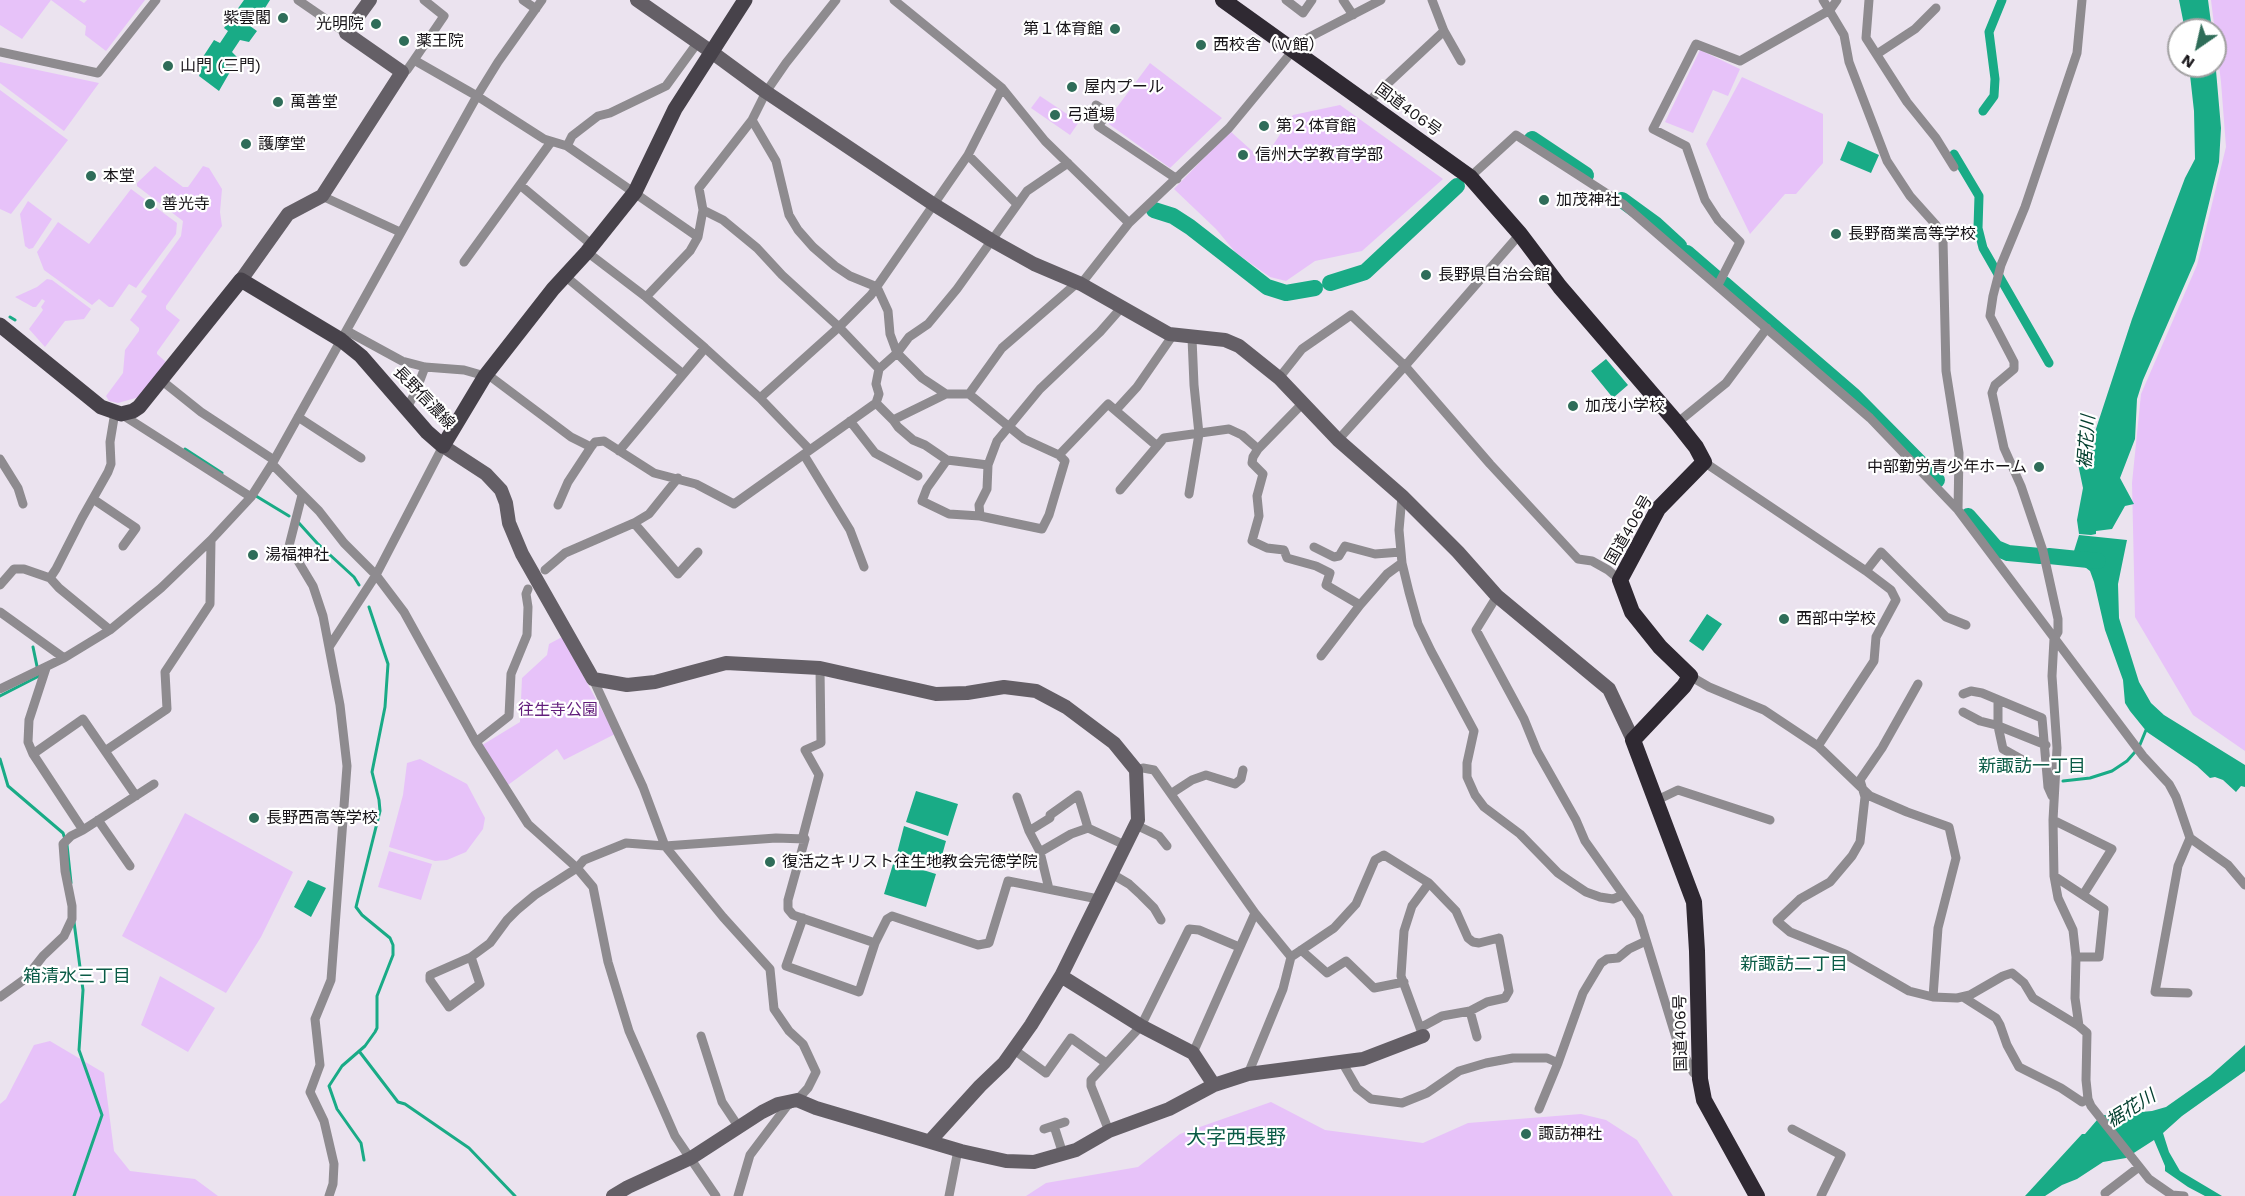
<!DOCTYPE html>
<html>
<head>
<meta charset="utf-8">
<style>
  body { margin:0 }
  #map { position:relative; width:2245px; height:1196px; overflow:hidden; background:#ebe3ef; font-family:"Work Sans",sans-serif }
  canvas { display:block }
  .north { position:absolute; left:2167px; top:18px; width:60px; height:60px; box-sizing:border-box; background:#fff; border:2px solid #a2a1a2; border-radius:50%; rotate:214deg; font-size:16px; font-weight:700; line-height:24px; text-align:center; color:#161317 }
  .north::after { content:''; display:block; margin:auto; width:21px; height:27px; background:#2f6d59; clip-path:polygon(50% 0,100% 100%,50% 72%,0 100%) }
</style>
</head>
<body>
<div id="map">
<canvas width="2245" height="1196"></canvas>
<div class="north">N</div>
</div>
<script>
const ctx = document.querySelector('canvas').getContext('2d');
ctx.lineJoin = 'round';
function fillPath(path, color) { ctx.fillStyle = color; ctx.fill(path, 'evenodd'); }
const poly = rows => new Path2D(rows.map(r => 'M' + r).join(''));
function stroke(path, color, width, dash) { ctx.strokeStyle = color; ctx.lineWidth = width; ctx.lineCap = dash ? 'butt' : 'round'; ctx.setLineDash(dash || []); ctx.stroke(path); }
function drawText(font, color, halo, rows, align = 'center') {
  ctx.font = font + ' "Work Sans","Noto Sans JP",sans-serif'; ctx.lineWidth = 4.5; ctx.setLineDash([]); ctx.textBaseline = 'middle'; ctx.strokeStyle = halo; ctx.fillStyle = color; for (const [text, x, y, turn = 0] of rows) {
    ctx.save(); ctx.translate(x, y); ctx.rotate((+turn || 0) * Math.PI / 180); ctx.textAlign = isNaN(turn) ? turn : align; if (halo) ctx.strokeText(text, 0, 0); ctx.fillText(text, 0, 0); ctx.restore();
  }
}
fillPath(poly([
  [0,0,79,0,84,3,87,0,145,0,106,51,85,35,86,26,51,0,22,39,0,25],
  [2211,0,2245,0,2245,751,2193,715,2135,617,2132,483,2141,394,2197,265,2226,147,2221,82],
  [1700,50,1740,69,1728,96,1713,90,1693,133,1665,122],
  [0,62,99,83,64,131,0,83],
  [1150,63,1222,118,1170,168,1106,122],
  [1742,77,1823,114,1823,163,1796,194,1785,194,1750,234,1706,144],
  [0,90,68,140,11,214,0,209],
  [1040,96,1079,122,1070,135,1031,108],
  [1340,105,1443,179,1362,251,1315,261,1286,281,1270,277,1236,253,1216,229,1174,189,1230,131,1260,158,1267,154,1293,115],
  [155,166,183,187,188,187,203,166,209,168,222,189,220,212,222,226,166,306,166,309,180,320,157,352,157,354,166,362,139,397,118,403,109,401,106,396,123,373,125,350,139,331,139,328,130,320,147,296,141,292,181,236,183,221,137,186,137,183],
  [131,189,177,223,176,234,136,288,129,284,113,307,109,307,99,299,92,305,44,270,37,252,58,222,89,244],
  [28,201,52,219,33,248,29,249,25,246,20,214],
  [47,279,52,280,91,309,84,319,65,321,45,347,29,329,43,310,41,307,45,301,42,299,36,307,33,307,15,297,37,287],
  [562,637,615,734,564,760,557,749,508,785,479,747,520,722,522,678,547,655,549,644],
  [420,759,467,784,485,818,483,829,466,852,447,860,435,861,389,847,403,795,407,763],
  [185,813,293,872,261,937,226,993,122,936],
  [389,851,432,864,421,900,378,887],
  [160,976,215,1008,188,1052,141,1025],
  [50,1041,104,1073,114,1151,130,1171,195,1179,218,1196,0,1196,0,1104,6,1099,34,1045],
  [1271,1102,1325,1130,1423,1143,1468,1123,1581,1114,1606,1120,1637,1140,1673,1196,1026,1196,1046,1183,1138,1167,1180,1134]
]), '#e7c2f9');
fillPath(poly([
  [244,0,270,0,265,8,263,7,250,26,257,31,249,42,240,40,232,52,238,58,219,91,199,76,202,68,199,63,214,40,220,43,228,31,224,28],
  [2179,0,2208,0,2212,30,2185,30],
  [2215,59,2221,128,2219,162,2195,261,2143,380,2137,399,2135,439,2120,478,2134,504,2125,506,2112,529,2096,531,2096,534,2091,535,2079,534,2077,520,2083,488,2078,464,2092,441,2132,319,2185,178,2195,159,2194,111,2189,66,2215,66],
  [1848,141,1879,155,1871,173,1840,160],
  [1606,359,1628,385,1613,398,1591,371],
  [2079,535,2127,540,2118,584,2119,618,2139,682,2151,703,2164,715,2245,765,2245,787,2241,786,2236,792,2223,780,2215,777,2210,778,2197,766,2147,732,2130,711,2125,703,2123,680,2105,630,2094,582,2090,571,2077,561,2074,551],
  [1707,614,1722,624,1703,651,1689,641],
  [916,791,958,804,948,836,906,822],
  [904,826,946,841,938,870,896,857],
  [894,861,936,874,926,907,884,894],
  [308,880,326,888,311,917,294,907],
  [2245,1045,2245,1071,2182,1116,2163,1133,2169,1152,2180,1171,2222,1196,2205,1196,2188,1187,2165,1171,2165,1166,2154,1140,2126,1158,2103,1162,2077,1179,2062,1185,2045,1196,2025,1196,2082,1134,2085,1134,2097,1120,2104,1115,2121,1117,2130,1113,2152,1111,2166,1107,2210,1076]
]), '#19ab86');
stroke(poly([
  [10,317,15,320],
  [185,449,222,473],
  [256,496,289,516],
  [298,522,317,543,354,577,359,585],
  [0,696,39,676,33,647],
  [2139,747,2146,730],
  [0,759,8,786,63,833,65,839],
  [2063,781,2090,778,2112,771,2127,761,2135,752],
  [67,845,71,883],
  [74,922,83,990,79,1050,102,1115,74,1196],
  [359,1051,398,1102,405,1104,469,1148,515,1196],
  [364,1160,361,1143,337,1109,329,1086,342,1066,365,1046,375,1032,377,1028,377,996,393,955,393,945,390,938,362,915,356,907,380,811,379,800,372,772,385,707,388,664,369,607]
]), '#19ab86', 3);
stroke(poly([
  [1983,111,1994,96,1995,79,1989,32,2002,0],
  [1954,154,1979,196,1978,228,1983,248,2049,363]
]), '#19ab86', 9);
stroke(poly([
  [1532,139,1586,175],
  [1622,200,1655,224,1679,246],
  [1154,210,1173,216,1190,227,1267,287,1286,293,1315,288],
  [1687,253,1716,278],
  [1330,283,1365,272,1457,186],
  [1724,284,1854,396,1937,480],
  [1968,516,1996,548,2008,553,2040,556],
  [2049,556,2098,561]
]), '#19ab86', 16);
stroke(poly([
  [298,0,346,33],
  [523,0,536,9],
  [894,0,1002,88,1045,141,1129,223,1229,128,1300,42,1381,0],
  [1286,0,1303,13,1312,0],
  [1343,0,1353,15],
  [1432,0,1444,31,1461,61],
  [1823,0,1844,35,1849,62,1887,161,1910,196,1936,225,1943,240,1946,371,1959,453,1958,510],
  [1869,0,1866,38,1907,102,1936,138,1954,167],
  [2082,0,2077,53,2025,207,2001,265,1993,296,1990,316,2014,362,2014,369,1995,385,1992,393,2004,448,2021,486,2043,551,2058,619,2058,632,2054,639,2052,676,2057,748,2053,820,2054,876,2058,898,2073,930,2076,957,2075,998,2079,1026,2087,1033,2086,1080,2088,1099,2091,1106,2149,1179,2172,1195,2184,1196],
  [0,52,98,73,156,0],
  [1877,54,1915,29,1936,8],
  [414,60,444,16,424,0],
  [402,72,407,70,414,60,477,96,544,139,567,146,698,237],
  [1367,103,1444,31],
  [1096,105,1108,113,1098,126,1177,179],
  [752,120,776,161,789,215,798,230,813,247,835,266,850,276,877,287,888,311,890,334,897,353,922,378,946,394,969,394,1002,348,1077,283],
  [567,146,572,136,598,116,610,113,666,86,698,42],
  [968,155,1017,204],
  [1470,177,1516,135,1623,204,1870,418,1958,510,2143,756,2169,784,2176,797,2190,838,2228,865,2245,885],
  [520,185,592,245],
  [322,196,400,232],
  [703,210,723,220,757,248,782,275,839,327,879,369],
  [587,252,646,297,705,348,760,398,810,450],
  [464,262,551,142],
  [565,276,683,374],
  [1081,284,1129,223],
  [1718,285,1740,242,1718,220,1705,200,1686,146,1653,129,1696,44,1740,61,1830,10,1837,0],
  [646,297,690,251,698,237,703,210,699,188,752,120,766,92,786,63,836,0],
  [347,331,402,361,425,367,464,370,485,376],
  [487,374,571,437,591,447,595,442,604,441,654,473,696,484,734,504,876,403,879,394,876,384,879,369,897,353,909,337,928,324,957,289,1027,191,1068,163],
  [1279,378,1302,349,1351,315,1405,366,1490,464,1578,559,1592,561,1608,570,1620,580],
  [161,380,201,412,274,460],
  [969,394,1024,439,1059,455,1065,461,1049,515,1042,529,980,516,949,514,922,501,927,488,947,460,988,465],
  [760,398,839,327,871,295,968,155,1002,88],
  [876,403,893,420,946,394],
  [1303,403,1258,449,1253,457,1252,463,1263,474,1257,496,1259,516,1252,541,1267,548,1284,550,1287,558,1316,566,1330,573,1326,585,1360,605],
  [407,408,416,391,425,367],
  [1116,410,1137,387,1173,335],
  [121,414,251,497],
  [298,417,361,458],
  [893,420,898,427,913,440,925,445,947,460],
  [850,421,875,453,918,476],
  [1677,423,1726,383,1767,328],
  [1338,440,1405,366,1520,234],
  [619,451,705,348],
  [804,455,850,530,864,567],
  [1059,455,1108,404,1157,446],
  [0,459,18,488,23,504],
  [1704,462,1866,571,1891,590,1896,600,1876,637,1874,661,1818,746],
  [272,464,319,511,344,543,376,575,404,612,476,742,528,824,577,868,593,887,608,962,629,1031,675,1136,716,1196],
  [1120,490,1164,438,1229,429,1242,435,1258,449],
  [1189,494,1199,434,1194,385,1192,338],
  [302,495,289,546,313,586,323,616,340,705,347,766,331,980,315,1019,320,1065,310,1092,324,1121,334,1164,333,1184,329,1196],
  [1402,496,1399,530,1402,563,1409,592,1418,624,1431,651,1474,731,1467,763,1467,777,1475,795,1484,807,1520,834,1558,873,1571,882,1586,892,1600,897,1613,899,1623,895],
  [93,499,136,528,123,546],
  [558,505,568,482,591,447],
  [980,516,979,505,987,489,988,465,997,441,1040,389,1100,332,1122,307],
  [634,523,678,574,698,552],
  [1314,547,1334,557,1339,556,1345,546,1375,554,1401,552],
  [545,570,565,553,634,523,649,514,678,478],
  [1866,571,1881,552,1946,617,1966,625],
  [50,578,56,569,82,518,108,472,111,464,110,442,115,412],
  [0,585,14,569,24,569,50,578,59,588,110,630],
  [1497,596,1476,630,1524,719,1537,751,1576,820,1585,841,1639,917,1677,1041,1693,1072,1698,1077],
  [0,612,64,658,110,630,161,588,211,540,251,497,272,464,477,96,498,62,542,0],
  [329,647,376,575,443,446],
  [1321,656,1360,605,1387,574,1402,563],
  [820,668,821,743,805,750,819,775,803,836,805,839,788,900,788,909,793,915,875,943,887,919,892,916,978,945,989,943,1008,881,1098,899],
  [1690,676,1709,687,1764,710,1818,746,1870,796,1907,812,1949,827,1956,858,1938,928,1933,997],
  [593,679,643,787,665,846,723,917,770,969,774,1009,789,1031,803,1044,816,1072,808,1088,797,1100,787,1106,750,1155,738,1196],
  [1918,684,1882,748,1860,780,1865,797,1860,842,1852,856,1830,882,1800,899,1777,921,1790,932,1845,954,1909,991,1933,997,1957,998,1970,995,2003,976,2012,973,2024,983,2033,998,2079,1026],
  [0,689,64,658],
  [1963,694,1971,691,1982,693,2042,718,2048,787,2052,796],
  [1998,700,1998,726,2003,749,2028,763],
  [1963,712,1980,721,1996,725,2046,745],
  [476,742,509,716,511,674,527,635,528,607,526,594,528,589],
  [105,751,167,709,165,672,210,604,211,540],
  [33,754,83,719,136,796],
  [1136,770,1143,768,1154,770,1255,913,1291,957],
  [1172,793,1192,780,1206,775,1235,784,1241,779,1243,770],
  [1017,797,1029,831,1040,852],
  [1655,801,1678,790,1770,820],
  [98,820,130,866],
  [2053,820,2112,849,2083,895],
  [1136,825,1159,836,1167,846],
  [83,830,154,784],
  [1029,831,1050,818,1050,815,1078,795,1088,828],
  [1112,874,1129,884,1141,895,1154,908,1161,920],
  [2054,876,2104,909,2099,957,2076,957],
  [1049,889,1040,852,1071,834,1088,828,1127,846],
  [803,918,786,966,859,992,875,943],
  [1301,950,1327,973,1346,961,1374,988,1404,982],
  [471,957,480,984,449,1007,430,980,430,975,471,957,490,943,507,920,517,910,535,895,577,868,584,860,626,843,665,846,776,838,805,839],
  [2188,993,2155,992,2178,866,2190,838],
  [0,997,25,979,43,956,64,936,72,919,72,906,65,871,63,844,71,836,83,830,33,754,28,742,29,720,46,668],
  [1963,997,1996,1018,2000,1025,2007,1045,2019,1067,2061,1088,2082,1102,2088,1099],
  [1470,1011,1477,1037],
  [1420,1028,1442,1016,1470,1011,1487,1002,1505,998,1509,991,1499,938,1479,943,1473,942,1468,938,1456,911,1429,883],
  [701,1036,722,1102,738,1126],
  [1013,1049,1046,1073,1071,1038,1106,1063],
  [1193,1053,1255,913],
  [1342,1062,1357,1088,1371,1099,1402,1103,1427,1093,1459,1071,1486,1063,1513,1058,1547,1058,1558,1063,1583,993,1601,963,1607,959,1618,958,1629,949,1646,941],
  [1248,1074,1283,989,1291,957,1334,928,1356,904,1375,860,1384,855,1429,883,1412,906,1404,931,1401,976,1423,1036],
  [1539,1109,1558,1063],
  [1054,1126,1063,1154],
  [1044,1129,1065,1122],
  [1792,1129,1841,1155,1821,1196],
  [1109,1131,1091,1086,1091,1080,1141,1026,1189,929,1199,930,1239,947],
  [2105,1193,2139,1167],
  [949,1196,958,1150]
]), '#8e8b8f', 9);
stroke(poly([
  [637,0,713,53,766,92,933,204,991,240,1034,264,1081,284,1169,334,1225,340,1239,346,1279,378,1338,440,1402,496,1458,552,1497,596,1609,689,1633,740],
  [241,280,288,214,322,196,402,72,346,33,370,0],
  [443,446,486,474,501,490,506,503,509,523,522,554,593,679,627,685,655,682,726,663,820,668,936,694,967,693,1004,687,1036,691,1066,707,1114,743,1136,770,1138,820,1061,976,1031,1025,1004,1063,980,1086,930,1141],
  [1061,976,1141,1026,1193,1053,1214,1085],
  [613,1196,628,1187,691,1158,762,1112,778,1104,797,1100,816,1108,961,1151,1006,1161,1034,1162,1076,1150,1109,1131,1169,1109,1214,1085,1248,1074,1363,1059,1423,1036]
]), '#645f66', 14);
stroke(poly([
  [0,325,101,407,121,414,133,411,139,407,241,280,341,340,361,356,427,432,443,446,485,376,553,289,587,252,635,192,675,109,745,0]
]), '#47424a', 15);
stroke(poly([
  [1223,0,1470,177,1520,234,1560,287,1677,423,1696,447,1704,462,1658,509,1620,580,1632,612,1660,647,1690,676,1684,686,1633,740,1694,902,1697,951,1700,1079,1704,1100,1757,1196]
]), '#2f2932', 16);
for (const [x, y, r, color] of [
  [283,18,6,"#2f6d59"],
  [376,24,6,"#2f6d59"],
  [1115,29,6,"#2f6d59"],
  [404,41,6,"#2f6d59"],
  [1201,45,6,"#2f6d59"],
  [168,66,6,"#2f6d59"],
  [1072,87,6,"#2f6d59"],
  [278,102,6,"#2f6d59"],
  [1055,115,6,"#2f6d59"],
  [1264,126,6,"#2f6d59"],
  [246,144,6,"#2f6d59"],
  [1243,155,6,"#2f6d59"],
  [91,176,6,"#2f6d59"],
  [1544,200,6,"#2f6d59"],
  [150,204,6,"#2f6d59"],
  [1836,234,6,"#2f6d59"],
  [1426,275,6,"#2f6d59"],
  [1573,406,6,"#2f6d59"],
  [2039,467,6,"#2f6d59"],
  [253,555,6,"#2f6d59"],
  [1784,619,6,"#2f6d59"],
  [254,818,6,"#2f6d59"],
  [770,862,6,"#2f6d59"],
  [1526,1134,6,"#2f6d59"]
]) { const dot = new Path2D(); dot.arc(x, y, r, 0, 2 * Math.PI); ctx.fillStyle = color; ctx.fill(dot); stroke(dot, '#fff', 2); }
drawText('16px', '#161317', '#fff', [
  ["紫雲閣",271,18,"right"],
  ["光明院",364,24,"right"],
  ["第１体育館",1103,29,"right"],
  ["薬王院",416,41],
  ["西校舎（W館）",1213,45],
  ["山門 (三門)",180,66],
  ["屋内プール",1084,87],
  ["萬善堂",290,102],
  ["弓道場",1067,115],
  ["第２体育館",1276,126],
  ["護摩堂",258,144],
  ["信州大学教育学部",1255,155],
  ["本堂",103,176],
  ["加茂神社",1556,200],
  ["善光寺",162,204],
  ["長野商業高等学校",1848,234],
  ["長野県自治会館",1438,275],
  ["加茂小学校",1585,406],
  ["中部勤労青少年ホーム",2027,467,"right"],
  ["湯福神社",265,555],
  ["西部中学校",1796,619],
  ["長野西高等学校",266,818],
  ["復活之キリスト往生地教会完徳学院",782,862],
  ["諏訪神社",1538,1134]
], 'left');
drawText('16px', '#161317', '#fff', [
  ["国道406号",1408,110,36],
  ["長野信濃線",424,398,46],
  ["国道406号",1629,530,-60],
  ["国道406号",1681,1033,-91]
]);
drawText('16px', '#611c7b', '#fff', [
  ["往生寺公園",558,710]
]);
drawText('italic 18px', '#054030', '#fff', [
  ["裾花川",2087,442,-86],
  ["裾花川",2131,1109,-32]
]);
drawText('18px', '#0a5b46', '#fff', [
  ["新諏訪一丁目",2032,767],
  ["新諏訪二丁目",1794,965],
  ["箱清水三丁目",77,977]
]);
drawText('20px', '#0a5b46', '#fff', [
  ["大字西長野",1236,1138]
]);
</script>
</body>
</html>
